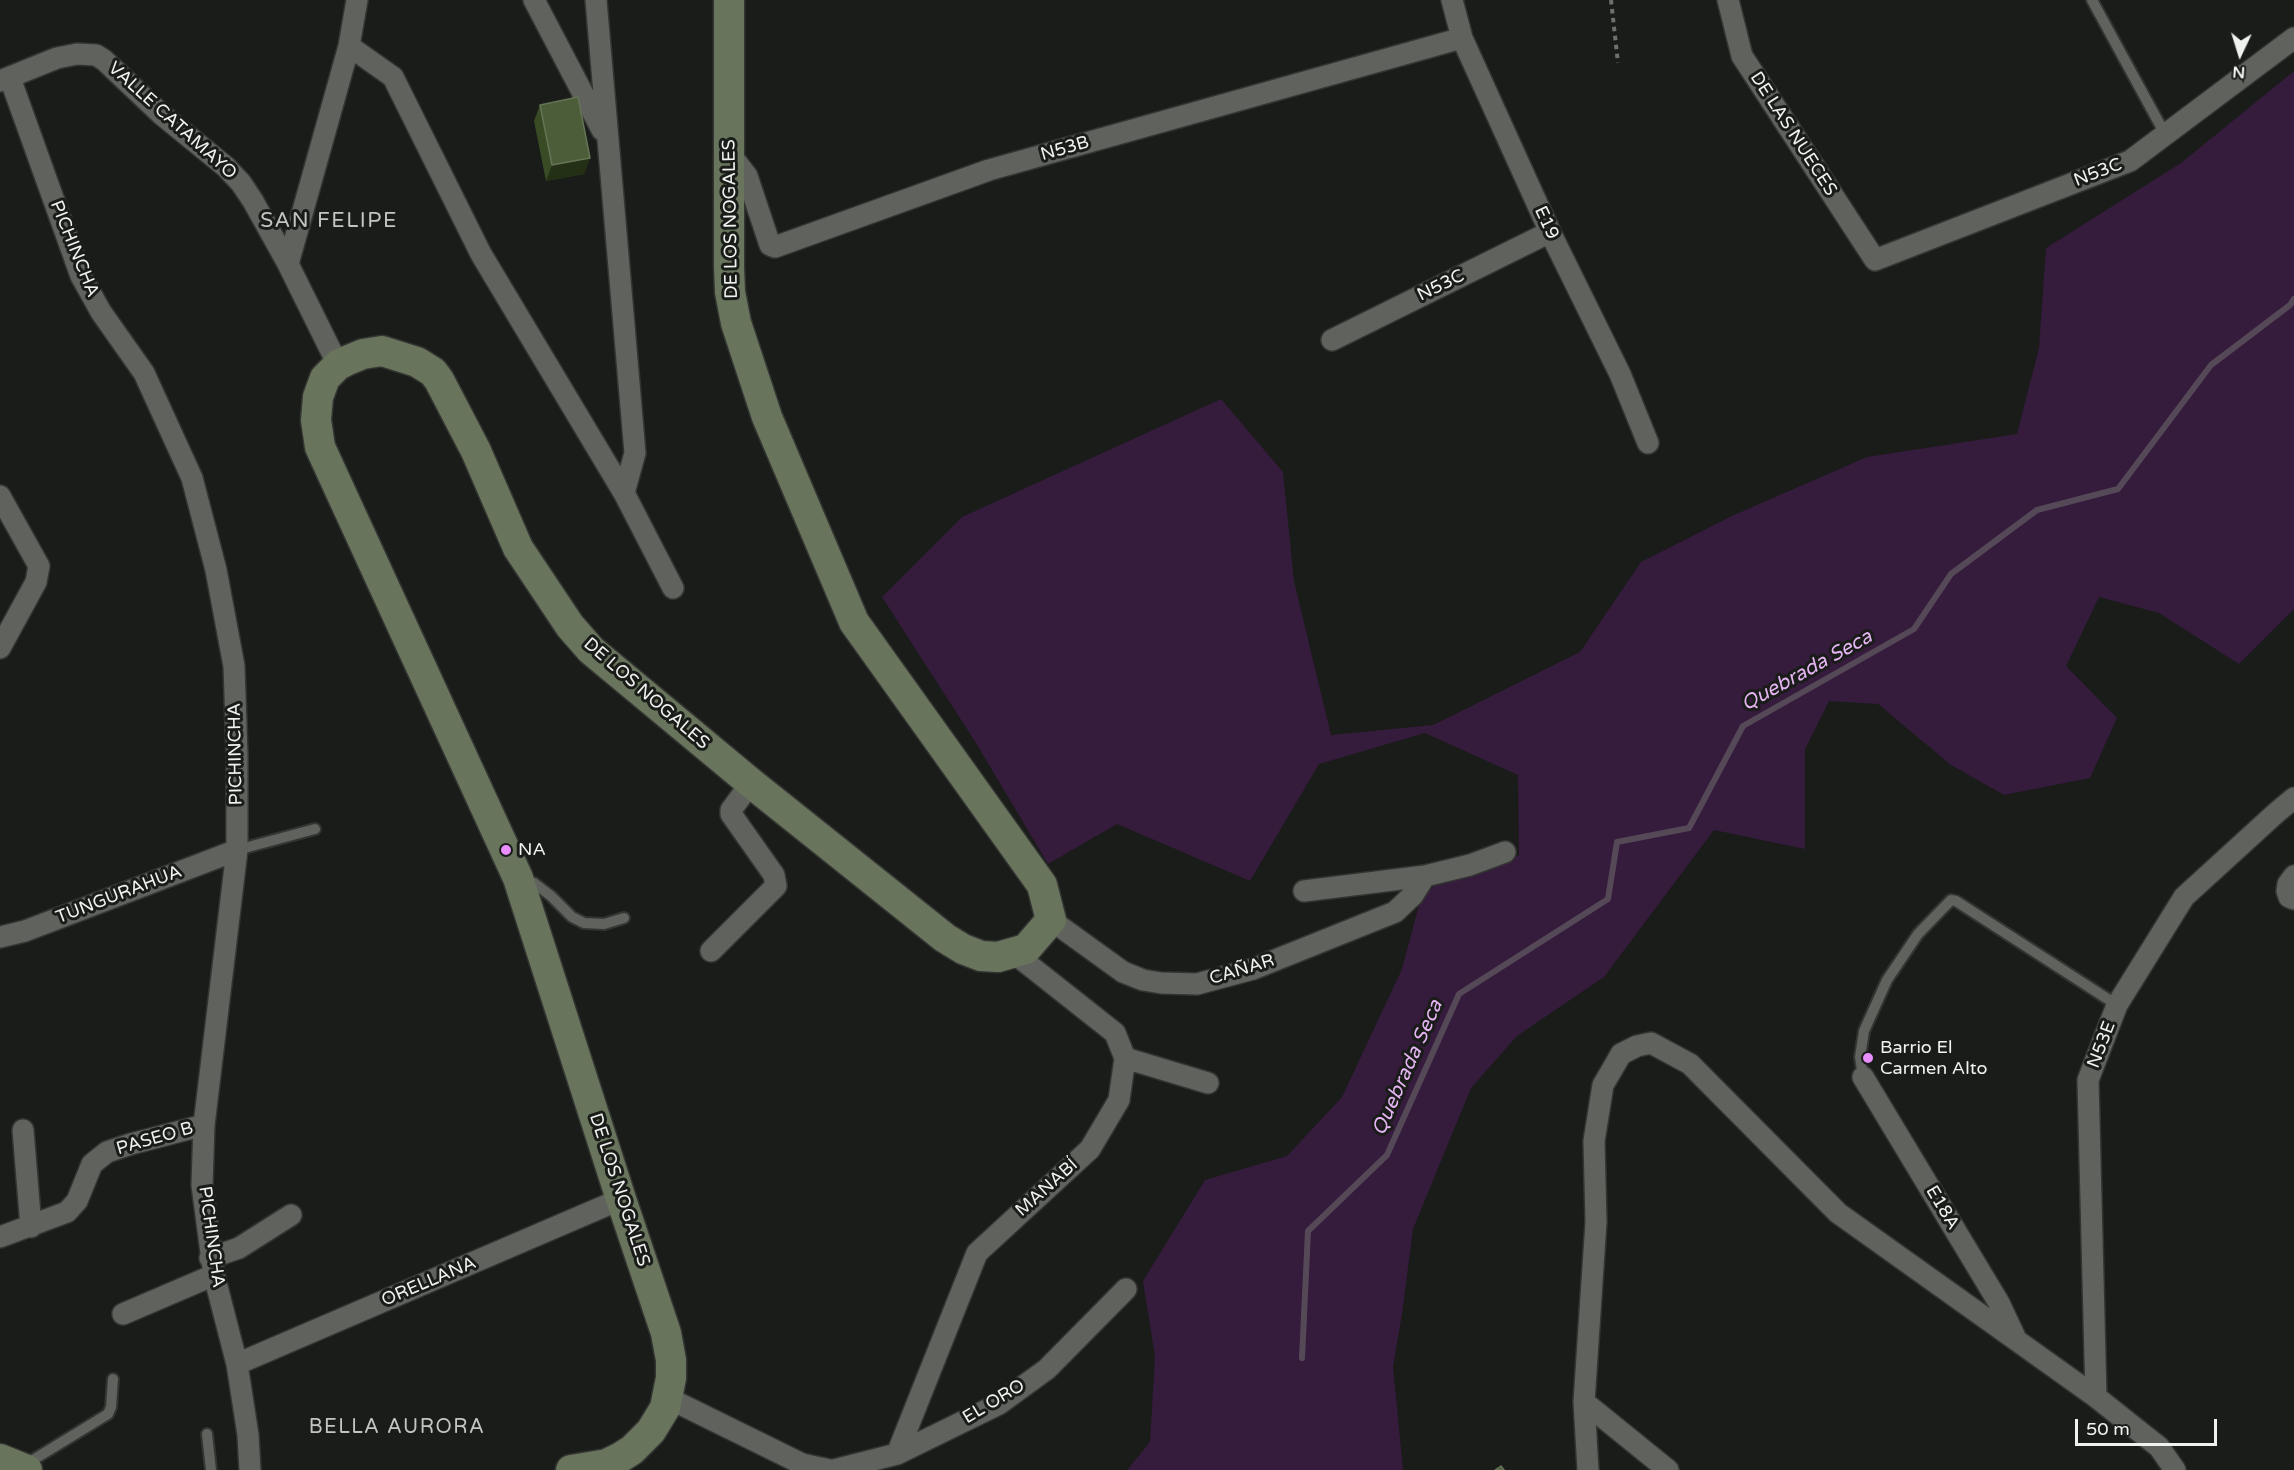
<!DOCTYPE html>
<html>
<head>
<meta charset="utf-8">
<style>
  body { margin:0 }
  #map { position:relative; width:2294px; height:1470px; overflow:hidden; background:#191c18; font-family:"Varela Round",sans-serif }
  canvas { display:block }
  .north { position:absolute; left:2210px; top:24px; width:60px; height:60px; -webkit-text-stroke:4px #191c18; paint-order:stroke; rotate:184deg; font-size:16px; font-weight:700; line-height:24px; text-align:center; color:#f0f2ef }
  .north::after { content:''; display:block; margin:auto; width:21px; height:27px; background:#f0f2ef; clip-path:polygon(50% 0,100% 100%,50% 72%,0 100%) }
  .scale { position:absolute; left:2075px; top:1419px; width:142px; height:27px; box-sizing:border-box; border:3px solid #f0f2ef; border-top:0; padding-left:8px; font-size:18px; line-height:21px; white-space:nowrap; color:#f0f2ef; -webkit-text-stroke:4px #191c18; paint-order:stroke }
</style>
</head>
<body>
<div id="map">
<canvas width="2294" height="1470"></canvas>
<div class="north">N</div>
<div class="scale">50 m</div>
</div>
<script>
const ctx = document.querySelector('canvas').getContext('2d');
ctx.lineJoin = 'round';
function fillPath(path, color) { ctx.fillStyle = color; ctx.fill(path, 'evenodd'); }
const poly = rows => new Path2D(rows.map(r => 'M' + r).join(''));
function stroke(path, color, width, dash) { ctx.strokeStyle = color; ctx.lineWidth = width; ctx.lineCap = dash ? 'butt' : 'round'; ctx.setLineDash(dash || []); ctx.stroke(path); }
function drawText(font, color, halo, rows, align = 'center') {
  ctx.font = font + ' "Varela Round",sans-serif'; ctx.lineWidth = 6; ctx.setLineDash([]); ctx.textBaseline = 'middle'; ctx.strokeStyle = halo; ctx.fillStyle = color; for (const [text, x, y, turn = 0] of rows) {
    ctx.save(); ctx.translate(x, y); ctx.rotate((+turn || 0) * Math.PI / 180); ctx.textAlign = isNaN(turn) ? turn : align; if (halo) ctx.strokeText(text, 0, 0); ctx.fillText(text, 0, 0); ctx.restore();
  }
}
fillPath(poly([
  [2294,71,2294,609,2239,664,2159,613,2099,597,2066,666,2117,718,2090,778,2004,795,1951,765,1878,704,1829,701,1805,749,1805,849,1714,830,1604,977,1517,1036,1471,1088,1413,1229,1402,1314,1393,1367,1403,1470,1127,1470,1150,1442,1155,1357,1143,1281,1205,1180,1287,1156,1342,1097,1402,969,1420,901,1443,876,1478,874,1519,855,1518,775,1425,733,1319,764,1250,881,1117,824,1048,864,976,743,882,597,962,517,1221,399,1283,472,1294,581,1331,735,1433,725,1580,652,1641,562,1734,515,1867,457,2017,434,2039,348,2046,248,2181,163]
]), '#351b3c');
stroke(poly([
  [1302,1358,1308,1231,1387,1155,1459,994,1608,899,1617,842,1689,828,1743,726,1914,629,1951,574,2037,510,2118,489,2211,365,2290,305,2294,299]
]), '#554958', 6);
const lane = poly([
  [2092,0,2165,134],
  [237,850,315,829],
  [524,880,534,883,551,896,572,917,584,923,604,924,624,918],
  [1863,1077,1860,1057,1864,1031,1887,980,1918,934,1951,900,1956,901,2117,1005],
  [207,1434,211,1470],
  [23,1466,108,1414,111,1407,113,1379]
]);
const street = poly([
  [534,0,602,130],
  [596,0,635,453,624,493],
  [1452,0,1462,38,1550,232,1620,374,1648,443],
  [1728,0,1742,56,1875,260,2130,161,2294,38],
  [349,46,393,77,481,254,624,493,673,588],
  [10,78,81,276,101,312,144,373,192,478,216,570,234,666,237,754,237,850,204,1125,202,1185,214,1275,237,1364,248,1435,250,1470],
  [0,81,57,58,77,54,96,55,104,60,161,114,226,167,241,183,253,201,288,264,338,365],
  [730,154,747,176,770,245,775,247,989,170,1462,38],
  [288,264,349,46,357,0],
  [1332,340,1550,232],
  [0,496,39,566,36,582,0,648],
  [2294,876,2288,884,2287,891,2289,897,2294,899],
  [1304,891,1425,876,1470,865,1505,852],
  [1051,920,1123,972,1143,980,1161,983,1197,984,1253,969,1395,912,1413,895,1425,876],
  [0,937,25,931,237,850],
  [711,951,776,886,774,875,731,814,731,810,751,783],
  [1125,1058,1208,1083],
  [1863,1077,1999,1303,2015,1337],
  [23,1130,31,1227],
  [0,1237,67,1212,77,1201,92,1164,107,1152,131,1144,204,1125],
  [210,1258,239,1248,291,1215],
  [123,1314,214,1275],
  [237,1364,621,1199],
  [666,1397,802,1464,830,1470],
  [2096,1397,2088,1080,2117,1005,2184,897,2276,813,2294,798],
  [1584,1402,1668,1470],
  [897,1454,977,1253,1090,1149,1119,1100,1125,1058,1115,1033,1015,954],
  [834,1470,897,1454,999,1404,1047,1369,1126,1289],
  [1588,1470,1584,1402,1596,1222,1594,1141,1603,1085,1613,1068,1621,1054,1637,1046,1651,1043,1690,1064,1838,1213,2096,1397,2159,1447,2175,1470]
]);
const secondary = poly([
  [0,1459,27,1470],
  [571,1470,607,1464,621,1457,632,1450,651,1431,665,1408,671,1378,671,1360,666,1333,621,1199,518,878,320,447,316,420,318,397,325,378,338,365,346,361,363,354,382,351,417,362,433,372,439,380,476,451,518,548,570,626,591,650,751,783,945,938,963,949,981,956,998,957,1026,949,1051,920,1042,885,854,622,767,417,736,323,730,292,729,267,729,0]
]);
stroke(lane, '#343533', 14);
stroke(street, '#343533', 24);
stroke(secondary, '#343533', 33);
stroke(poly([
  [1611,0,1618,63]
]), '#6e706d', 4, [4.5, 4.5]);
stroke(lane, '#5f625d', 10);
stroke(street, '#5f625d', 21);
stroke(secondary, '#68755c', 30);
fillPath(poly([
  [540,105,590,158,584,174,546,181,534,121]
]), '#384b24');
fillPath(poly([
  [590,158,584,174,546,181,552,165]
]), '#233016');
const building = poly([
  [578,97,590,158,552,165,540,105,578,97],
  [1501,1466,1504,1470,1495,1470,1501,1466]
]);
fillPath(building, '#4c5d3a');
stroke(building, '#657456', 1.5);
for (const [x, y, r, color] of [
  [506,850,6,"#e88eff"],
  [1868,1058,6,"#e88eff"]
]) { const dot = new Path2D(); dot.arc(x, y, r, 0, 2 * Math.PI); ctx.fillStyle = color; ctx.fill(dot); stroke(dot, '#191c18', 2); }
drawText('18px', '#f0f2ef', '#191c18', [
  ["VALLE CATAMAYO",172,121,42],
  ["DE LAS NUECES",1793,134,57],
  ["N53B",1065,149,-16],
  ["N53C",2098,173,-21],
  ["DE LOS NOGALES",731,219,-91],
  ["E19",1546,223,65],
  ["PICHINCHA",74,249,68],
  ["N53C",1441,286,-26],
  ["DE LOS NOGALES",646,694,41],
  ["PICHINCHA",236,754,-91],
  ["TUNGURAHUA",119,895,-21],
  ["CAÑAR",1242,970,-17],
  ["N53E",2102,1045,-69],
  ["PASEO B",155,1139,-16],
  ["MANABÍ",1047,1188,-42],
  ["DE LOS NOGALES",619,1190,72],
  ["E18A",1942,1208,59],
  ["PICHINCHA",211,1237,82],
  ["ORELLANA",429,1282,-23],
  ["EL ORO",994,1402,-31]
]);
drawText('18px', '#f0f2ef', '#191c18', [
  ["NA",518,850],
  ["Barrio El",1880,1048],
  ["Carmen Alto",1880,1069]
], 'left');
drawText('italic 20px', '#e5b4f2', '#191c18', [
  ["Quebrada Seca",1807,671,-29],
  ["Quebrada Seca",1408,1068,-66]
]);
ctx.letterSpacing = '1.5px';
drawText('20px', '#c2c6c0', '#191c18', [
  ["BELLA AURORA",397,1428]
]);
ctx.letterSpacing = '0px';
ctx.letterSpacing = '1.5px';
drawText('21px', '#c2c6c0', '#191c18', [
  ["SAN FELIPE",329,221]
]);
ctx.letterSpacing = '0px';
</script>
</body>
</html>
